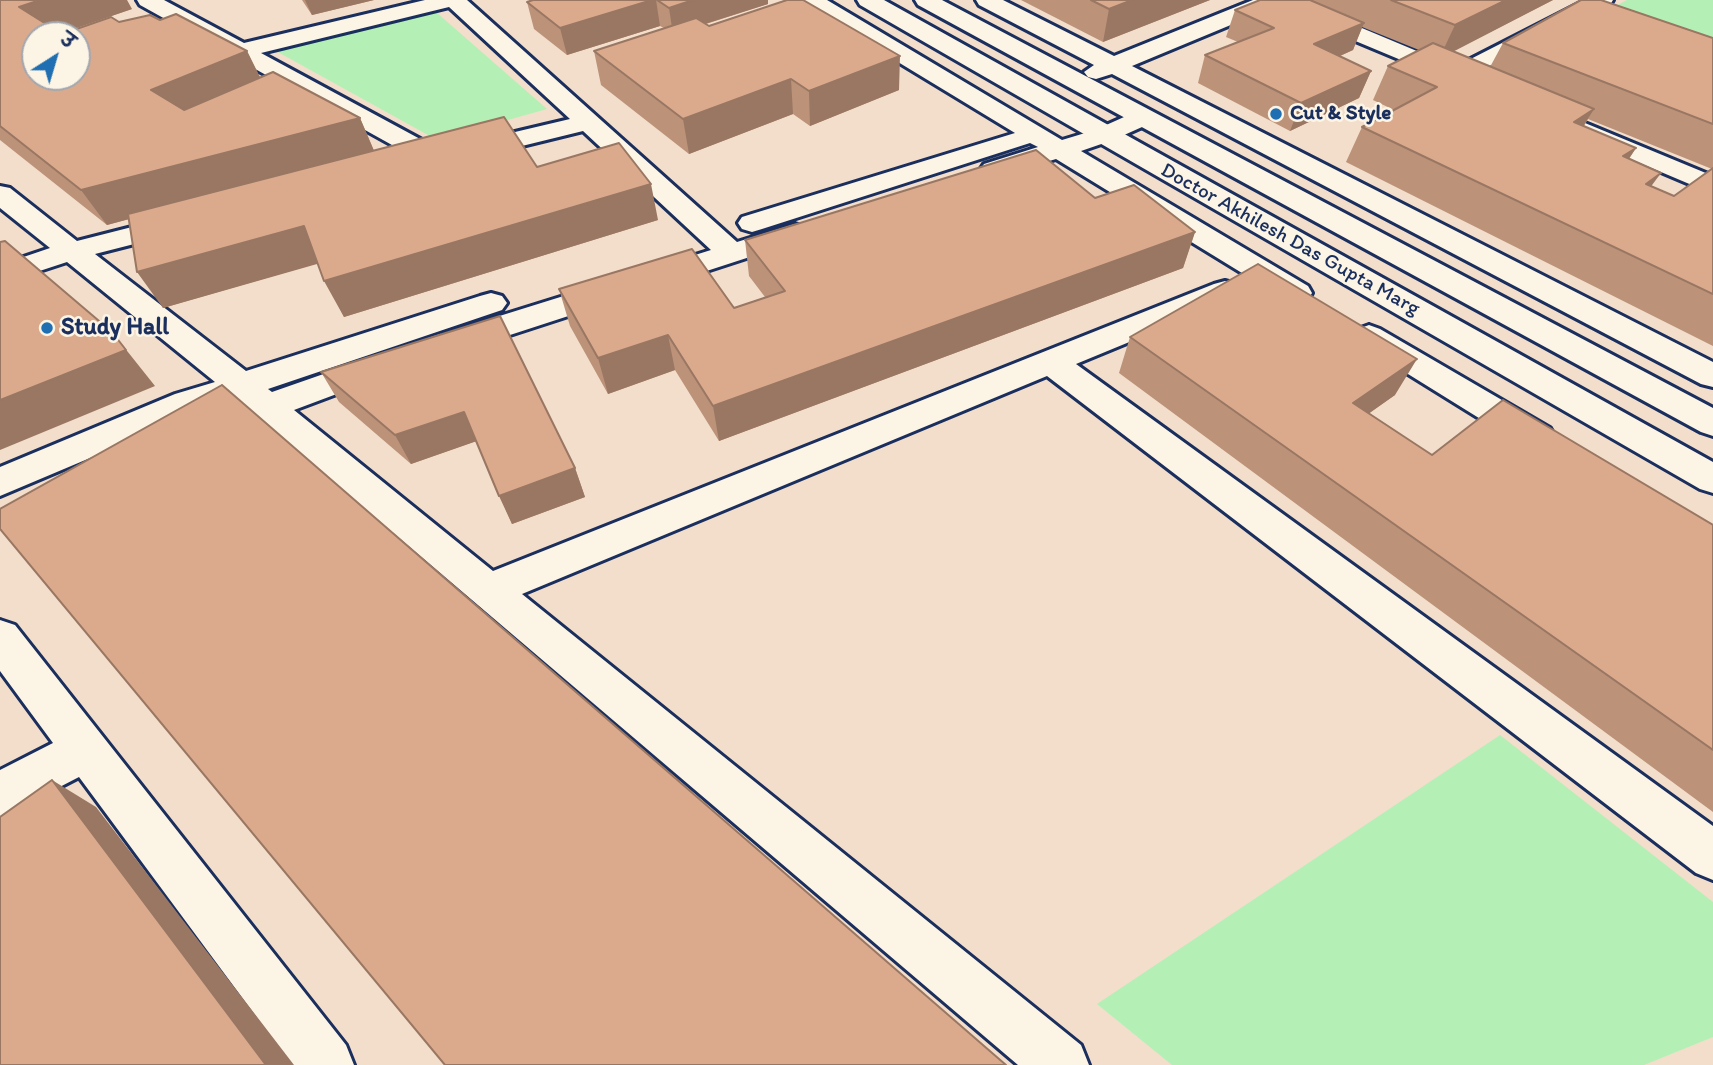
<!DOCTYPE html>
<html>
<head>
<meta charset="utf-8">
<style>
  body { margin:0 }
  #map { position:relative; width:1713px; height:1065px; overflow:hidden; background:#f2decb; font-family:Itim,"Playpen Sans Deva",sans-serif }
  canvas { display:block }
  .north { position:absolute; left:21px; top:21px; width:70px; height:70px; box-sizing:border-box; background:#fcf5e5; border:2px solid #a2a6af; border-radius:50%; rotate:37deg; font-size:19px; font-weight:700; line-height:28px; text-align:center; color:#1b2f5e }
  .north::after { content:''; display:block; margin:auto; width:24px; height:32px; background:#1f6fb2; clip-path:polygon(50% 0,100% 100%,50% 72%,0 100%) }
</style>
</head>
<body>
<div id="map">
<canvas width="1713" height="1065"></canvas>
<div class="north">उ</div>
</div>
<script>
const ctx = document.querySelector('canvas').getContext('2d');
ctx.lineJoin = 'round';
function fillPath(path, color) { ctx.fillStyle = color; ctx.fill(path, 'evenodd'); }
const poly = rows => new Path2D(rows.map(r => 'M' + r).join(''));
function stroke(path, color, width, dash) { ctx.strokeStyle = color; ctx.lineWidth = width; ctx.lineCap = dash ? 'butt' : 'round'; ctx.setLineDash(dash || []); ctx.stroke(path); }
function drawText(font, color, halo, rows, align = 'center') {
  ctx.font = font + ' Itim,sans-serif'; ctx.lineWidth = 5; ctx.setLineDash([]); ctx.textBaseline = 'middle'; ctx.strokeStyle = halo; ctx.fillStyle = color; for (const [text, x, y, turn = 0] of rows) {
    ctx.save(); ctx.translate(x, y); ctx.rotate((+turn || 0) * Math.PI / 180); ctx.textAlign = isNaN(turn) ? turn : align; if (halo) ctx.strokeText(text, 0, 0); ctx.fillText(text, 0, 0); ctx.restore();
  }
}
fillPath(poly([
  [1627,0,1713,0,1713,60,1595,17],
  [436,12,547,109,437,140,276,51],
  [1500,735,1713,902,1713,1037,1644,1065,1172,1065,1097,1004]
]), '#b4f0b5');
const street = poly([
  [137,0,164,0,244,43,425,0,467,0,737,242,795,224,805,227,809,233,805,239,467,349,456,352,445,349,440,341,445,333,711,250,583,131,469,159,460,157,456,151,460,145,570,119,449,7,261,53,446,153,450,159,446,165,437,167,428,165,140,5,137,0],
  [801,0,827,0,1062,140,1095,130,1133,113,1142,110,1151,113,1155,118,1151,123,1113,140,1081,151,1308,286,1312,293,1308,300,1297,303,1286,300,1056,159,993,178,984,176,980,170,984,164,1038,147,1030,143,762,229,752,232,742,229,738,223,742,217,1015,133,804,5,801,0],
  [976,0,1003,0,1114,56,1253,0,1295,0,1455,67,1586,0,1613,0,1610,5,1456,83,1274,7,1132,66,1713,362,1713,387,1701,384,1112,74,1096,79,1088,77,1084,72,1094,65,979,5,976,0],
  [1585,123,1713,176,1713,194,1576,136,1572,131,1576,126,1585,123],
  [0,186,10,188,77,241,183,214,193,217,197,223,193,229,95,254,246,371,480,296,491,293,502,296,507,303,502,310,268,389,272,392,378,355,390,358,395,366,390,374,294,410,493,571,1214,284,1225,281,1236,284,1240,291,1236,298,1076,364,1713,826,1713,880,1696,873,1047,376,522,594,1081,1045,1089,1065,1018,1065,263,422,248,426,236,423,231,414,236,405,241,403,236,399,199,412,0,496,0,467,175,394,215,382,67,262,0,284,0,265,50,248,0,208,0,186],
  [1369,325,1380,329,1550,428,1555,437,1550,446,1537,450,1524,446,1358,343,1353,336,1358,329,1369,325],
  [0,620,15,625,346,1045,354,1065,292,1065,79,777,0,818,0,770,53,743,0,671,0,620]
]);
const secondary = poly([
  [857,0,884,0,1713,462,1713,493,1700,489,860,5,857,0],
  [915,0,942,0,1713,408,1713,436,1701,432,918,5,915,0]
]);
stroke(street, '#1b2f5e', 6);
stroke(secondary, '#1b2f5e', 6);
fillPath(street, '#fcf5e5');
fillPath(secondary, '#fcf5e5');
fillPath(poly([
  [0,0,132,9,61,33,119,22,160,20,247,51,260,78,360,118,374,151,537,167,658,220,344,317,318,263,163,308,129,219,107,225,0,140],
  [302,0,374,0,312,15],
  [533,0,768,0,768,4,706,24,709,26,899,90,810,126,793,114,689,154,601,85,594,51,664,28,660,26,567,55,534,29,527,2],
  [1021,0,1210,0,1103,42],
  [1260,0,1553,0,1453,51,1490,67,1503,43,1713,38,1713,346,1346,162,1362,127,1394,110,1373,100,1388,66,1419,50,1362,27,1353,50,1340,56,1371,71,1359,98,1290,131,1198,83,1205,55,1238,42,1226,37,1235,10],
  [1588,119,1712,169,1674,196,1651,186,1629,159,1636,148,1584,126],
  [1095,198,1195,232,1183,268,719,441,675,370,608,394,570,326,559,289,734,308,765,297,749,276,745,240],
  [1130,337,1395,395,1369,413,1432,455,1713,525,1713,812,1119,373],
  [321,372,575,468,585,497,512,524,476,441,411,464,339,402]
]), '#bc9279');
fillPath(poly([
  [40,0,127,0,132,9,56,35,19,7],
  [305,0,374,0,312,15],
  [652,0,656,0,660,26,567,55,560,28],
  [693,0,768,0,768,4,673,34,669,8],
  [1132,0,1210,0,1103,42,1109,9],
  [1506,0,1553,0,1439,59,1455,25],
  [1364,23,1353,50,1304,72,1314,44],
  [247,51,264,85,171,125,151,90],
  [900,56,899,90,810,126,809,91],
  [1371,71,1359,98,1290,131,1301,103],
  [791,79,793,114,689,154,683,119],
  [1594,109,1572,144,1574,122],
  [360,118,375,153,107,225,81,190],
  [1636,148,1612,183,1623,156],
  [1661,173,1635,208,1646,184],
  [651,184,658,220,344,317,324,281],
  [304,226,324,262,163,308,137,272],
  [1195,232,1183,268,719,441,713,406],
  [112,332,155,386,0,450,0,400],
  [668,335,675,370,608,394,598,358],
  [1417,359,1395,395,1333,439,1353,403],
  [464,412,477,441,411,464,395,435],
  [575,468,585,497,512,524,499,496],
  [52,780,96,807,294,1065,266,1065]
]), '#997763');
const building = poly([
  [0,0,40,0,19,7,62,34,111,17,119,22,150,15,160,20,176,14,247,51,151,90,184,110,273,72,360,118,81,190,0,126,0,0],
  [35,35,77,35,77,77,35,77,35,35],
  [533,0,652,0,560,28,527,2,533,0],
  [657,0,693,0,669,8,657,0],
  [787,0,803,0,900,56,809,91,791,79,683,119,594,51,696,18,709,26,787,0],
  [1091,0,1132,0,1109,9,1091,0],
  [1260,0,1310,0,1364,23,1314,44,1371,71,1301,103,1205,55,1274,28,1235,10,1260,0],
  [1391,0,1506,0,1455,25,1391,0],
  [1581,0,1601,0,1713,38,1713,124,1503,43,1581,0],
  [1433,43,1594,109,1574,122,1636,148,1623,156,1661,173,1646,184,1674,196,1713,168,1713,294,1362,127,1437,87,1388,66,1433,43],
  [504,117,537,167,619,143,651,184,324,281,304,226,137,272,128,214,504,117],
  [1036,150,1095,198,1134,185,1195,232,713,406,668,335,598,358,559,289,692,249,734,308,785,291,745,240,1036,150],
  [5,241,112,332,126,350,0,400,0,242,5,241],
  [1258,264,1417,359,1353,403,1432,455,1503,400,1713,525,1713,750,1130,337,1258,264],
  [500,316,575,468,499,496,464,412,395,435,321,372,500,316],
  [222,385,1006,1065,445,1065,0,529,0,509,222,385],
  [52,780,266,1065,0,1065,0,817,52,780]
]);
fillPath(building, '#dbaa8d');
stroke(building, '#997763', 2);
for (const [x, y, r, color] of [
  [1276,114,7,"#1f6fb2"],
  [47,328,7,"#1f6fb2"]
]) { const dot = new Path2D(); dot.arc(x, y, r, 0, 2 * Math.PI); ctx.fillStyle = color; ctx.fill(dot); stroke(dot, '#fcf5e5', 2.5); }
drawText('bold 21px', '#1b2f5e', '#fcf5e5', [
  ["Cut & Style",1290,114]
], 'left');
drawText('21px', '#1b2f5e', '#fcf5e5', [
  ["Doctor Akhilesh Das Gupta Marg",1290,240,29]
]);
drawText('bold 24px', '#1b2f5e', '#fcf5e5', [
  ["Study Hall",61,328]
], 'left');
</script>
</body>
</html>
